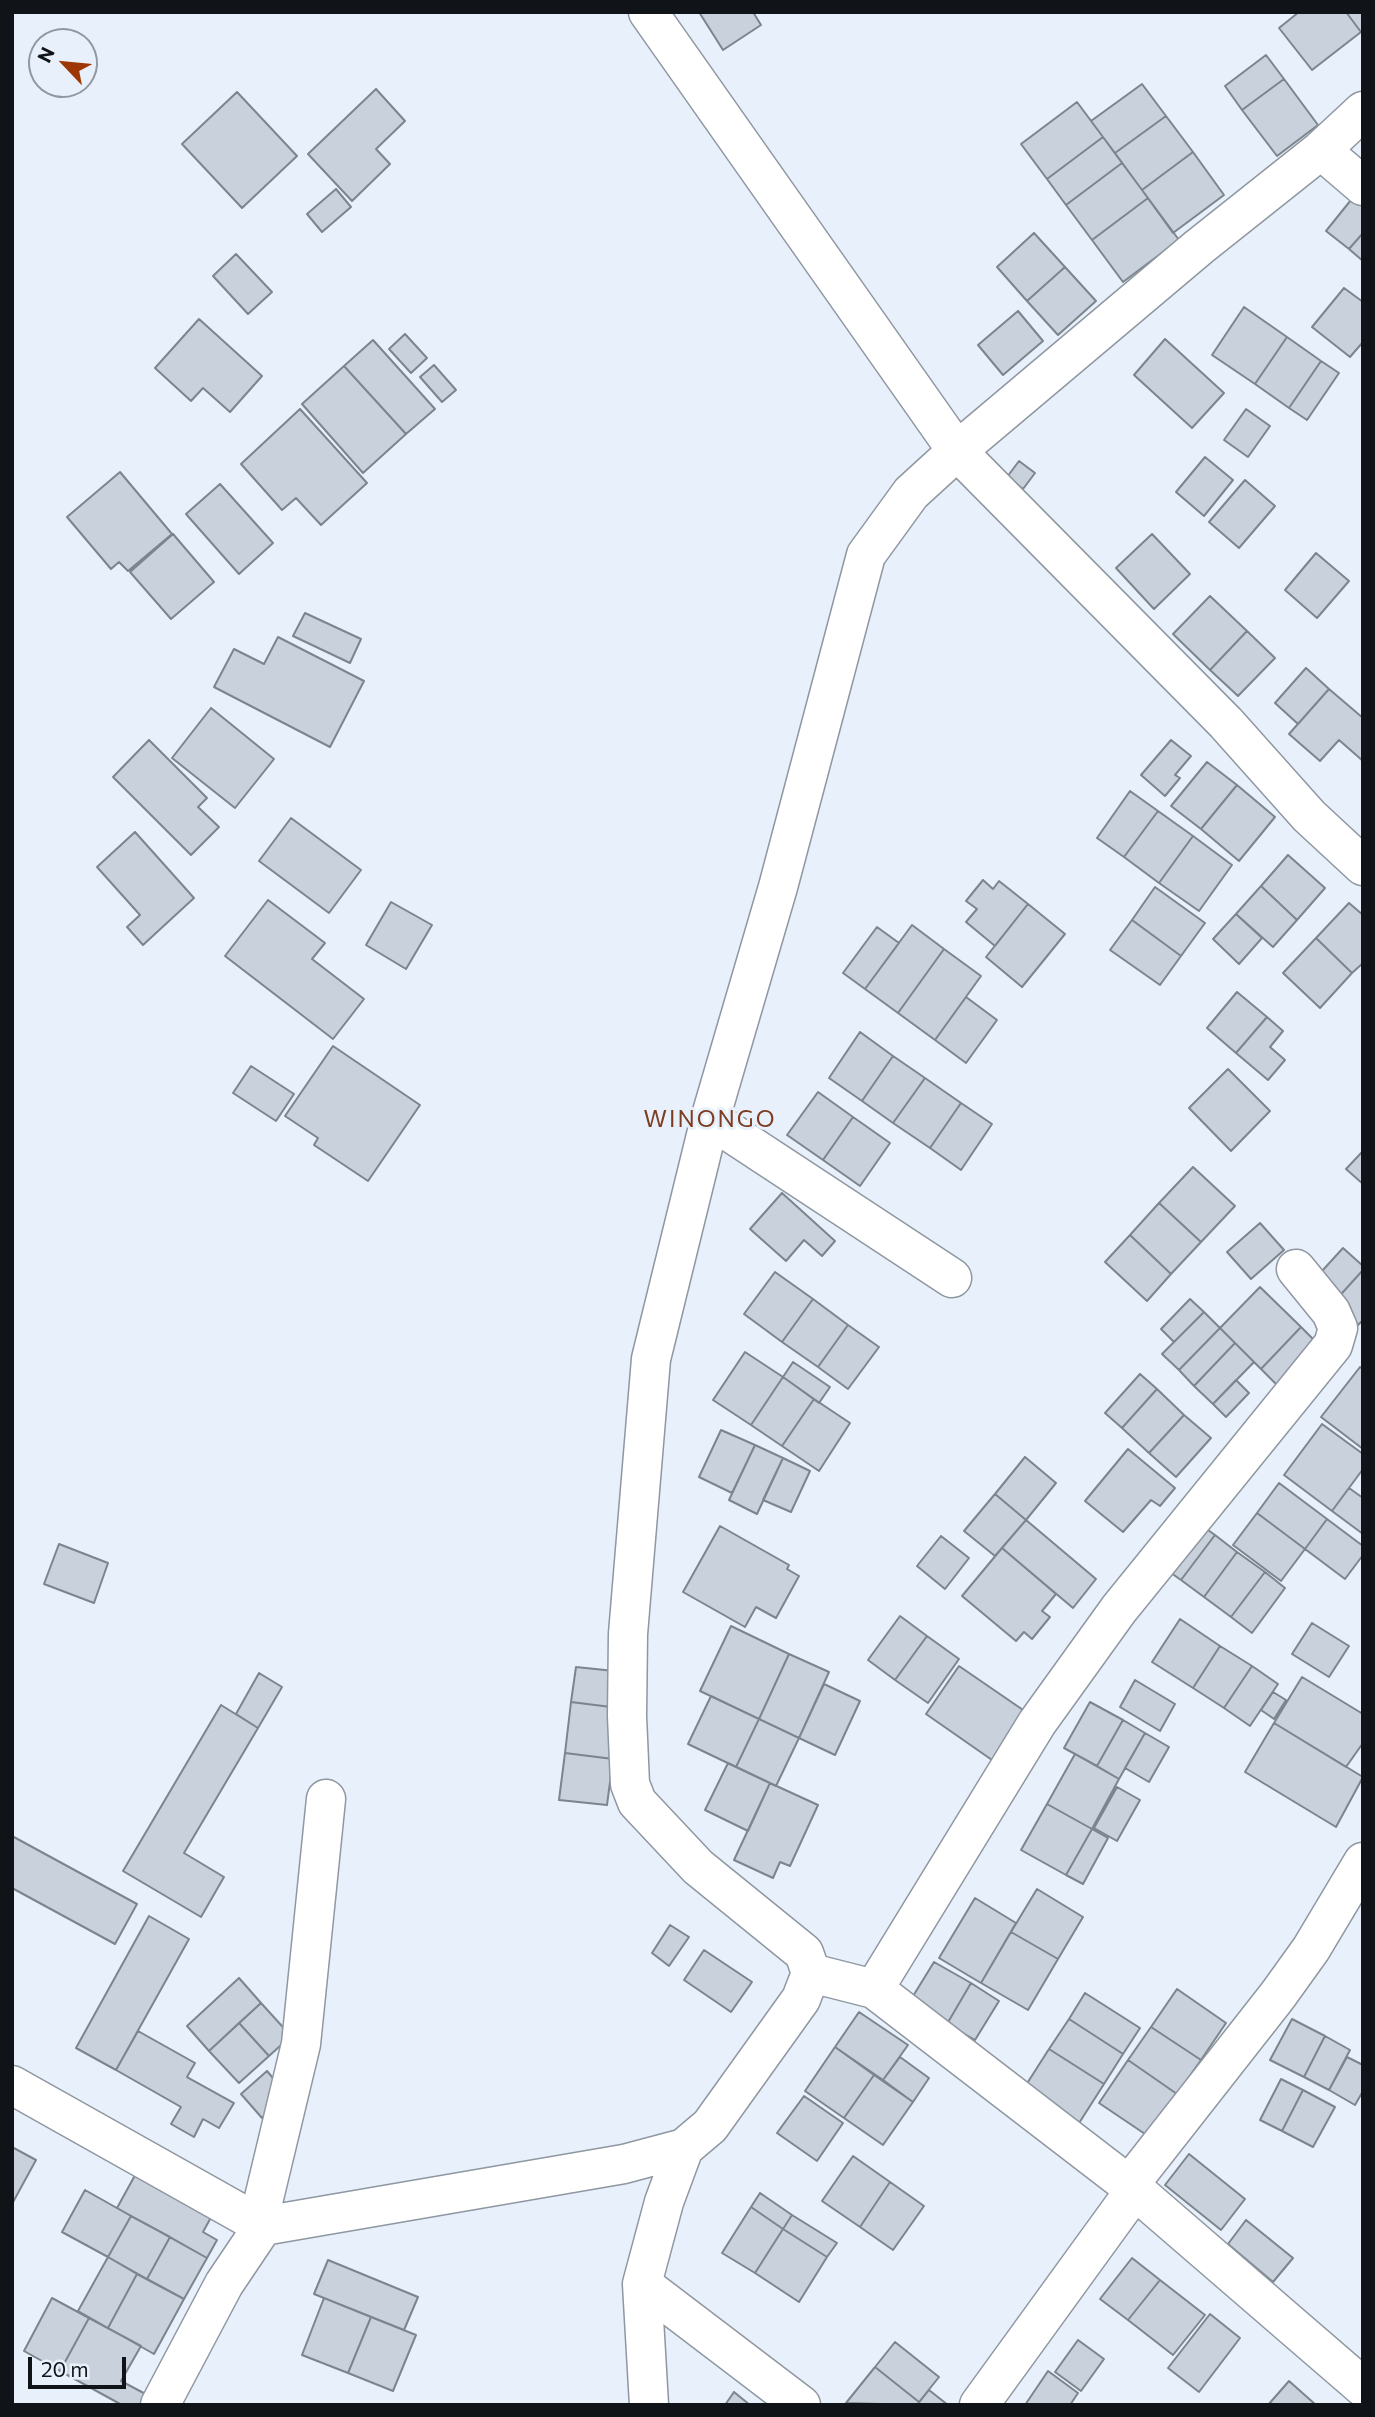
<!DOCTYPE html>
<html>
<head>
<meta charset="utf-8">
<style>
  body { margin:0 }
  #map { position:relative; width:1375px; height:2417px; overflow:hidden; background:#e8f1fb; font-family:Commissioner,sans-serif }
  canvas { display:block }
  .frame { position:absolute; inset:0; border:14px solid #101317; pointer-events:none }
  .north { position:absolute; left:28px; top:28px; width:70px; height:70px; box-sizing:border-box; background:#e8f1fb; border:2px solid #9298a0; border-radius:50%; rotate:296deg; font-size:19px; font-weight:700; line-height:28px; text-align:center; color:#101317 }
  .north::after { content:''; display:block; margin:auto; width:24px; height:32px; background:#9d3804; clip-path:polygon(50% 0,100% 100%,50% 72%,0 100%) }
  .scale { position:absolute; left:28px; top:2357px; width:98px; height:32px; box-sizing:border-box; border:4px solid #101317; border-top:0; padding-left:9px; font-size:21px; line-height:24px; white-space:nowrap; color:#101317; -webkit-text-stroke:5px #e8f1fb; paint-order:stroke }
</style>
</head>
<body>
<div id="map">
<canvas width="1375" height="2417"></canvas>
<div class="frame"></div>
<div class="north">N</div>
<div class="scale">20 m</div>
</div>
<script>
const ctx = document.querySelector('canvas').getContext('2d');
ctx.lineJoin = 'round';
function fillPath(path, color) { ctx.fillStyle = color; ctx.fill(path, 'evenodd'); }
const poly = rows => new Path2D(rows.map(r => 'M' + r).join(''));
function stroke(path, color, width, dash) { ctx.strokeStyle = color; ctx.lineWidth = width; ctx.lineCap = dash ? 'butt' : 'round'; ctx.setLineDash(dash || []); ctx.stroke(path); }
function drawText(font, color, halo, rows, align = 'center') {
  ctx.font = font + ' Commissioner,sans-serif'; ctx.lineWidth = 6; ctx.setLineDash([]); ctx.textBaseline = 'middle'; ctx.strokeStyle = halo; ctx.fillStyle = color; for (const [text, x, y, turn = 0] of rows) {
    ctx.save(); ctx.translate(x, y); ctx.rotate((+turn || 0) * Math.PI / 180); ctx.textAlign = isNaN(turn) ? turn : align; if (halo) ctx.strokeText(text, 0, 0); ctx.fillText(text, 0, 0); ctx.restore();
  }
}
const building = poly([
  [699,12,753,12,761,25,723,50,699,12],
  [1299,12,1346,12,1361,32,1312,70,1279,28,1299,12],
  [1346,12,1363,12,1363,34,1361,32,1346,12],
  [1266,55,1284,79,1242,110,1225,86,1266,55],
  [1284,79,1318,125,1277,156,1242,110,1284,79],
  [1142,84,1166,116,1115,153,1091,121,1142,84],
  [376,89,405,121,376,149,390,164,352,201,308,154,376,89],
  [237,92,297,156,242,208,182,144,237,92],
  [1077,102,1103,137,1047,179,1021,144,1077,102],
  [1166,116,1193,152,1142,190,1115,153,1166,116],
  [1103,137,1122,163,1066,205,1047,179,1103,137],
  [1193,152,1224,195,1173,233,1142,190,1193,152],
  [1122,163,1148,198,1092,240,1066,205,1122,163],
  [336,189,351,207,322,232,307,214,336,189],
  [1355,195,1363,202,1363,233,1349,249,1326,231,1355,195],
  [1148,198,1179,240,1123,282,1092,240,1148,198],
  [1034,233,1065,267,1027,301,997,267,1034,233],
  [1363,233,1363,261,1349,249,1363,233],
  [236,254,272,292,248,314,213,276,236,254],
  [1065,267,1096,301,1058,335,1027,301,1065,267],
  [1344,288,1363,302,1363,342,1350,357,1312,327,1344,288],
  [1244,307,1287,337,1255,384,1212,355,1244,307],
  [1018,311,1043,341,1003,375,978,345,1018,311],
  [199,319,262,376,230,412,203,388,191,401,155,368,199,319],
  [405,334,427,358,411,373,389,349,405,334],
  [1287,337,1321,361,1289,408,1255,384,1287,337],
  [1165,339,1224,393,1192,428,1134,375,1165,339],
  [373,340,435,409,406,434,344,366,373,340],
  [1321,361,1339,373,1307,420,1289,408,1321,361],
  [434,365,456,390,442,402,420,377,434,365],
  [344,366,406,434,363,473,302,404,344,366],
  [300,409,367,483,321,525,296,498,282,510,241,464,300,409],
  [1246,409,1270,426,1248,457,1224,440,1246,409],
  [1205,457,1233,480,1204,516,1176,492,1205,457],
  [1019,461,1035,473,1023,489,1007,477,1019,461],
  [120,472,172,534,128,571,119,562,111,569,67,517,120,472],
  [1245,480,1275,506,1239,548,1209,522,1245,480],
  [220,484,273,543,239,574,186,514,220,484],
  [173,534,214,582,171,619,130,572,173,534],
  [1152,534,1190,574,1154,609,1116,568,1152,534],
  [1316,553,1349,581,1317,618,1285,590,1316,553],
  [1210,596,1247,631,1210,670,1173,634,1210,596],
  [305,613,361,639,350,663,293,636,305,613],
  [1247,631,1275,658,1238,696,1210,670,1247,631],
  [278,637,364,681,330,747,214,687,234,649,264,664,278,637],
  [1306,668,1329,689,1298,724,1275,703,1306,668],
  [1329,689,1363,718,1363,761,1339,740,1320,761,1289,734,1329,689],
  [211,708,274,759,235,808,172,758,211,708],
  [149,740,207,798,198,807,219,827,191,855,113,777,149,740],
  [1171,740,1191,756,1175,775,1180,778,1165,796,1141,775,1171,740],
  [1207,762,1237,785,1201,829,1171,806,1207,762],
  [1237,785,1275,817,1239,861,1201,829,1237,785],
  [1130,791,1158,811,1124,857,1097,838,1130,791],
  [1158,811,1193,836,1159,883,1124,857,1158,811],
  [291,818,361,870,329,913,259,861,291,818],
  [135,832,194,898,143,945,127,927,140,915,97,867,135,832],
  [1193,836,1232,865,1199,911,1159,883,1193,836],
  [1288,855,1325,888,1297,920,1261,886,1288,855],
  [983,880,993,889,999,881,1028,904,995,946,966,922,977,909,966,901,983,880],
  [1261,886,1297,920,1273,947,1236,914,1261,886],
  [1155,887,1205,923,1181,956,1132,920,1155,887],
  [268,900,325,943,312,959,364,999,333,1039,225,956,268,900],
  [391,902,432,925,406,969,366,945,391,902],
  [1349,903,1363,915,1363,963,1352,973,1316,938,1349,903],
  [1028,904,1065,934,1022,987,986,957,1028,904],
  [1236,914,1262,938,1239,964,1213,939,1236,914],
  [1132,920,1181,956,1160,985,1110,950,1132,920],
  [912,925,944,949,898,1013,865,989,912,925],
  [877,927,899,943,865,989,843,973,877,927],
  [1316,938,1352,973,1320,1008,1283,973,1316,938],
  [944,949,981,976,935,1040,898,1013,944,949],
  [1237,992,1267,1017,1236,1053,1207,1028,1237,992],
  [966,997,997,1020,966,1063,935,1040,966,997],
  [1267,1017,1283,1031,1270,1047,1285,1060,1268,1080,1236,1053,1267,1017],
  [860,1032,893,1056,862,1101,829,1078,860,1032],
  [333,1046,420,1105,368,1181,314,1145,318,1138,285,1116,333,1046],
  [893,1056,925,1078,893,1123,862,1101,893,1056],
  [251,1066,294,1094,276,1121,233,1093,251,1066],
  [1228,1069,1270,1111,1231,1151,1189,1108,1228,1069],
  [925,1078,961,1103,930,1148,893,1123,925,1078],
  [818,1092,853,1117,823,1160,787,1135,818,1092],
  [961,1103,992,1124,961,1170,930,1148,961,1103],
  [853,1117,890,1143,860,1186,823,1160,853,1117],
  [1363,1151,1363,1184,1346,1169,1363,1151],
  [1193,1167,1235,1206,1201,1242,1159,1203,1193,1167],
  [782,1193,835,1241,822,1256,804,1240,786,1261,750,1229,782,1193],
  [1159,1203,1201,1242,1171,1274,1130,1235,1159,1203],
  [1260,1223,1284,1250,1251,1279,1227,1252,1260,1223],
  [1130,1235,1171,1274,1147,1301,1105,1262,1130,1235],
  [1343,1248,1363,1266,1363,1270,1334,1302,1312,1282,1343,1248],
  [1363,1270,1363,1320,1358,1325,1334,1302,1363,1270],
  [775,1272,813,1299,782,1342,744,1314,775,1272],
  [1260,1287,1301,1327,1261,1369,1220,1328,1260,1287],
  [813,1299,848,1325,818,1367,782,1342,813,1299],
  [1190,1299,1204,1312,1174,1342,1161,1329,1190,1299],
  [1204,1312,1220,1328,1179,1370,1162,1354,1204,1312],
  [848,1325,879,1347,848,1389,818,1367,848,1325],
  [1301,1327,1319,1345,1279,1387,1261,1369,1301,1327],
  [1220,1328,1235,1343,1194,1386,1179,1370,1220,1328],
  [1235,1343,1254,1362,1213,1404,1194,1386,1235,1343],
  [745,1352,783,1377,751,1425,713,1400,745,1352],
  [793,1362,830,1387,819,1403,783,1377,793,1362],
  [1360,1367,1363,1369,1363,1449,1321,1417,1360,1367],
  [1140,1374,1157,1389,1122,1428,1105,1413,1140,1374],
  [783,1377,814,1399,782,1446,751,1425,783,1377],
  [1236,1380,1249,1393,1226,1417,1213,1404,1236,1380],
  [1157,1389,1184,1415,1149,1453,1122,1428,1157,1389],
  [814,1399,850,1423,819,1471,782,1446,814,1399],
  [1184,1415,1211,1438,1176,1477,1149,1453,1184,1415],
  [1322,1424,1363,1454,1363,1469,1332,1511,1284,1475,1322,1424],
  [721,1430,755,1445,732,1493,699,1477,721,1430],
  [755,1445,783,1458,757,1514,729,1500,755,1445],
  [1128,1449,1175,1488,1160,1506,1151,1500,1123,1532,1085,1501,1128,1449],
  [1025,1457,1056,1483,1026,1520,995,1494,1025,1457],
  [783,1458,810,1471,791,1512,763,1500,783,1458],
  [1279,1483,1327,1519,1305,1549,1257,1513,1279,1483],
  [1349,1488,1363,1498,1363,1534,1332,1511,1349,1488],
  [995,1494,1026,1520,995,1556,964,1531,995,1494],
  [1257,1513,1305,1549,1281,1581,1233,1545,1257,1513],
  [1327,1519,1363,1546,1363,1555,1345,1579,1305,1549,1327,1519],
  [1026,1520,1096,1579,1073,1608,1002,1548,1026,1520],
  [1198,1523,1215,1535,1181,1580,1164,1568,1198,1523],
  [720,1526,789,1565,787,1569,799,1576,776,1618,756,1607,745,1627,683,1592,720,1526],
  [1215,1535,1237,1552,1204,1597,1181,1580,1215,1535],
  [941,1536,969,1558,945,1589,917,1566,941,1536],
  [59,1544,108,1563,94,1603,44,1584,59,1544],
  [1002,1548,1056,1594,1042,1611,1050,1617,1032,1639,1024,1632,1016,1641,962,1596,1002,1548],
  [1237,1552,1265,1572,1231,1617,1204,1597,1237,1552],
  [1265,1572,1285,1588,1252,1633,1231,1617,1265,1572],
  [900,1616,927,1636,895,1680,868,1660,900,1616],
  [1180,1619,1220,1646,1193,1688,1152,1662,1180,1619],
  [1312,1623,1349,1646,1329,1677,1292,1654,1312,1623],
  [731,1626,789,1654,759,1719,700,1691,731,1626],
  [927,1636,959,1659,928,1703,895,1680,927,1636],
  [1220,1646,1252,1666,1224,1708,1193,1688,1220,1646],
  [789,1654,829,1672,799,1738,759,1719,789,1654],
  [959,1666,1026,1712,992,1760,926,1714,959,1666],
  [1252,1666,1278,1684,1250,1726,1224,1708,1252,1666],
  [576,1667,624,1672,619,1708,571,1702,576,1667],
  [259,1673,282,1687,258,1728,236,1714,259,1673],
  [1302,1677,1363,1714,1363,1743,1346,1767,1274,1723,1302,1677],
  [1135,1680,1175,1704,1160,1731,1120,1707,1135,1680],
  [824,1684,860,1701,835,1755,799,1738,824,1684],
  [1273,1692,1286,1700,1274,1719,1261,1710,1273,1692],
  [711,1696,759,1719,736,1767,688,1744,711,1696],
  [571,1702,619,1708,613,1759,565,1753,571,1702],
  [1090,1702,1123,1720,1097,1766,1064,1748,1090,1702],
  [221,1705,258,1728,184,1853,224,1877,201,1917,123,1871,221,1705],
  [759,1719,799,1738,776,1786,736,1767,759,1719],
  [1123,1720,1145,1733,1119,1779,1097,1766,1123,1720],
  [1274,1723,1363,1777,1336,1827,1245,1772,1274,1723],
  [1145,1733,1169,1747,1149,1782,1125,1768,1145,1733],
  [565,1753,613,1759,607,1805,559,1800,565,1753],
  [1075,1754,1119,1779,1092,1829,1047,1804,1075,1754],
  [728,1763,770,1783,748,1831,705,1810,728,1763],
  [770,1783,818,1805,790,1866,780,1862,773,1878,734,1860,770,1783],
  [1117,1787,1140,1800,1117,1841,1094,1828,1117,1787],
  [1047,1804,1092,1829,1066,1875,1021,1850,1047,1804],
  [1092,1829,1108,1838,1083,1884,1066,1875,1092,1829],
  [12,1836,137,1904,115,1944,12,1888,12,1836],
  [1037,1889,1083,1917,1058,1959,1011,1932,1037,1889],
  [975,1898,1016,1923,981,1983,939,1958,975,1898],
  [149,1916,189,1939,116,2070,76,2048,149,1916],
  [670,1925,689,1937,669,1966,652,1953,670,1925],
  [1011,1932,1058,1959,1028,2010,981,1983,1011,1932],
  [704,1950,752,1982,731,2012,684,1980,704,1950],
  [934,1962,971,1983,947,2024,910,2001,934,1962],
  [239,1978,261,2003,209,2051,187,2026,239,1978],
  [971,1983,999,2001,975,2040,947,2024,971,1983],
  [1177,1989,1226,2023,1201,2060,1151,2027,1177,1989],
  [1085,1993,1140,2028,1123,2054,1069,2019,1085,1993],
  [261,2003,291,2036,269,2056,239,2023,261,2003],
  [859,2012,908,2045,883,2080,835,2047,859,2012],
  [1069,2019,1123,2054,1104,2084,1049,2049,1069,2019],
  [1292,2019,1325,2036,1304,2077,1270,2060,1292,2019],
  [239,2023,269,2056,239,2083,209,2051,239,2023],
  [1151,2027,1201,2060,1177,2094,1128,2060,1151,2027],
  [138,2031,195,2063,187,2077,234,2103,219,2128,203,2119,194,2137,171,2124,181,2107,116,2070,138,2031],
  [1325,2036,1350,2050,1329,2090,1304,2077,1325,2036],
  [835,2047,874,2075,844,2118,805,2091,835,2047],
  [1049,2049,1104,2084,1074,2131,1019,2096,1049,2049],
  [900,2057,929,2078,913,2102,883,2080,900,2057],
  [1347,2057,1363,2065,1363,2091,1355,2105,1329,2090,1347,2057],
  [1128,2060,1177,2094,1148,2136,1099,2103,1128,2060],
  [267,2071,288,2096,262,2118,241,2094,267,2071],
  [874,2075,913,2102,883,2145,844,2118,874,2075],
  [1281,2079,1303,2090,1282,2131,1260,2120,1281,2079],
  [1303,2090,1335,2107,1313,2147,1282,2131,1303,2090],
  [804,2096,843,2123,817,2161,777,2133,804,2096],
  [12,2147,36,2160,12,2204,12,2147],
  [1189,2154,1245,2199,1221,2230,1165,2185,1189,2154],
  [853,2156,890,2182,860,2227,822,2201,853,2156],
  [139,2168,215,2210,203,2232,217,2240,207,2258,117,2208,139,2168],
  [890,2182,924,2206,893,2250,860,2227,890,2182],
  [85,2190,131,2216,108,2257,62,2232,85,2190],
  [760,2193,792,2215,783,2229,751,2207,760,2193],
  [751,2207,783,2229,755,2273,722,2253,751,2207],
  [792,2215,837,2243,827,2257,783,2229,792,2215],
  [131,2216,170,2237,147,2279,108,2257,131,2216],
  [1246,2220,1293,2258,1273,2282,1228,2244,1246,2220],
  [783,2229,827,2257,799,2302,755,2273,783,2229],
  [170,2237,207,2258,184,2299,147,2279,170,2237],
  [108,2257,137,2274,108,2328,78,2311,108,2257],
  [1132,2258,1160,2280,1128,2320,1100,2299,1132,2258],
  [328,2260,418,2297,404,2330,314,2294,328,2260],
  [137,2274,184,2299,154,2354,108,2328,137,2274],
  [1160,2280,1205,2315,1173,2355,1128,2320,1160,2280],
  [52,2298,89,2318,60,2371,24,2351,52,2298],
  [324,2298,371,2317,348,2373,302,2355,324,2298],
  [1210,2314,1240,2338,1199,2392,1168,2368,1210,2314],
  [371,2317,416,2335,393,2391,348,2373,371,2317],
  [89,2318,141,2346,121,2381,155,2399,152,2405,122,2405,60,2371,89,2318],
  [1078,2340,1104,2359,1081,2391,1055,2372,1078,2340],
  [895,2342,939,2377,919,2402,875,2367,895,2342],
  [875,2367,919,2402,917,2405,846,2403,875,2367],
  [1048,2371,1078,2393,1070,2405,1025,2405,1048,2371],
  [1289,2381,1316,2405,1268,2405,1289,2381],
  [929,2390,948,2405,917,2405,929,2390],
  [734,2392,750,2405,725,2405,734,2392]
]);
fillPath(building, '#c9d2dc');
stroke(building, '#7c848d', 2);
const minor = poly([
  [648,12,957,451,1226,723,1309,816,1363,866],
  [1321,150,1363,186],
  [710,1119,952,1278],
  [811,1973,874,1989,1129,2185,1363,2387],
  [874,1989,1037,1723,1119,1609,1333,1345,1338,1328,1331,1312,1296,1269],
  [1129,2185,1278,1995,1311,1949,1363,1862],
  [258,2223,301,2044,326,1799],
  [642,2284,801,2405],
  [160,2405,224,2284,263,2226,624,2164,684,2148,710,2126,801,1999,811,1973,804,1953,698,1867,637,1802,630,1784,627,1716,628,1634,651,1359,710,1119,778,887,866,555,911,493,957,451,1199,247,1321,150,1363,111],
  [649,2405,642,2284,664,2202,684,2148],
  [979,2405,1135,2190]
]);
const tertiary = poly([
  [12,2085,263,2226]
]);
stroke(minor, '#8f97a1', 41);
stroke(tertiary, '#8f97a1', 41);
stroke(minor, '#fff', 38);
stroke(tertiary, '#fff', 38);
ctx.letterSpacing = '2px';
drawText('23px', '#7e3c21', '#e8f1fb', [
  ["WINONGO",710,1119]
]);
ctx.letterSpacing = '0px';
</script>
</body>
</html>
